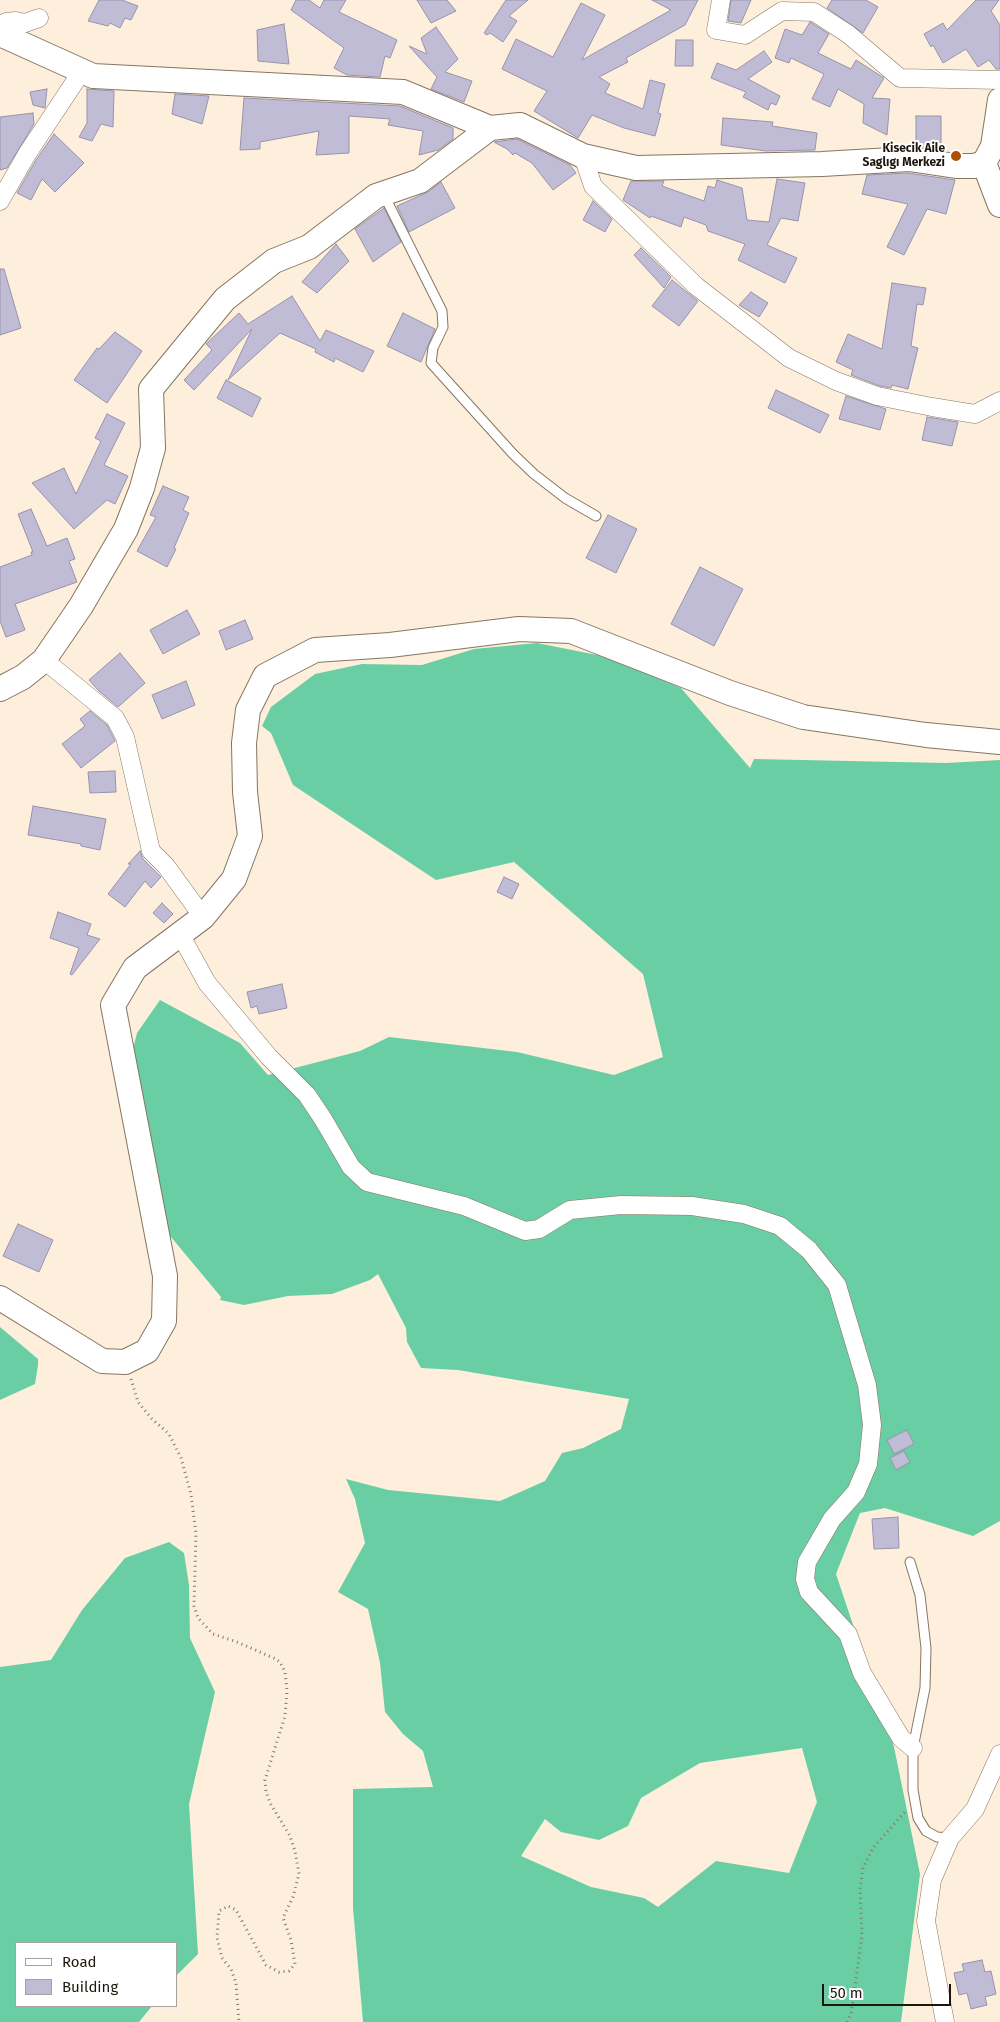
<!DOCTYPE html>
<html>
<head>
<meta charset="utf-8">
<style>
  body { margin:0 }
  #map { position:relative; width:1000px; height:2022px; overflow:hidden; background:#feefdc; font-family:"Fira Sans",sans-serif }
  canvas { display:block }
  .legend { position:absolute; left:15px; top:1942px; width:162px; height:65px; box-sizing:border-box; background:#fff; border:1px solid #a5a29f; margin:0; padding:6px 9px; list-style:none; font-size:15px; color:#1d160e }
  .legend li { display:flex; align-items:center; gap:10px; height:25px }
  .legend b { width:25px; border:1px solid #a5a29f }
  .scale { position:absolute; left:822px; top:1984px; width:129px; height:22px; box-sizing:border-box; border:2px solid #1d160e; border-top:0; padding-left:6px; font-size:15px; line-height:18px; white-space:nowrap; color:#1d160e; -webkit-text-stroke:4px #fff; paint-order:stroke }
</style>
</head>
<body>
<div id="map">
<canvas width="1000" height="2022"></canvas>
<ul class="legend">
<li><b style="height:6px;background:#fff"></b>Road</li>
<li><b style="height:14px;background:#c0bcd6"></b>Building</li>
</ul>
<div class="scale">50 m</div>
</div>
<script>
const ctx = document.querySelector('canvas').getContext('2d');
ctx.lineJoin = 'round';
function fillPath(path, color) { ctx.fillStyle = color; ctx.fill(path, 'evenodd'); }
const poly = rows => new Path2D(rows.map(r => 'M' + r).join(''));
function stroke(path, color, width, dash) { ctx.strokeStyle = color; ctx.lineWidth = width; ctx.lineCap = dash ? 'butt' : 'round'; ctx.setLineDash(dash || []); ctx.stroke(path); }
function drawText(font, color, halo, rows, align = 'center') {
  ctx.font = font + ' "Fira Sans",sans-serif'; ctx.lineWidth = 4; ctx.setLineDash([]); ctx.textBaseline = 'middle'; ctx.strokeStyle = halo; ctx.fillStyle = color; for (const [text, x, y, turn = 0] of rows) {
    ctx.save(); ctx.translate(x, y); ctx.rotate((+turn || 0) * Math.PI / 180); ctx.textAlign = isNaN(turn) ? turn : align; if (halo) ctx.strokeText(text, 0, 0); ctx.fillText(text, 0, 0); ctx.restore();
  }
}
fillPath(poly([
  [537,643,607,657,681,688,750,768,754,759,946,763,1000,760,1000,1521,973,1536,885,1508,860,1513,836,1574,894,1747,920,1874,901,2022,363,2022,353,1908,353,1789,433,1787,423,1751,403,1734,385,1712,380,1663,368,1609,338,1592,365,1543,355,1499,346,1479,388,1490,500,1501,545,1481,562,1453,583,1448,621,1429,629,1399,458,1370,421,1368,407,1342,406,1328,378,1274,370,1280,332,1294,288,1296,244,1305,220,1300,221,1297,161,1225,130,1061,137,1033,160,1000,240,1043,268,1075,360,1051,389,1037,517,1052,614,1075,663,1057,643,974,514,862,436,880,293,785,271,733,262,726,271,707,315,674,362,664,422,665,474,649],
  [802,1748,817,1802,789,1873,716,1861,658,1907,644,1898,591,1887,521,1856,545,1819,561,1832,599,1840,628,1826,641,1798,700,1763],
  [0,1327,38,1359,38,1365,35,1384,0,1400],
  [169,1542,184,1553,189,1585,190,1638,215,1692,189,1804,198,1954,176,1976,176,1943,16,1943,16,2006,152,2006,139,2022,0,2022,0,1667,51,1660,82,1610,125,1558]
]), '#69cea4');
const building = poly([
  [99,0,122,0,138,6,131,20,125,18,120,28,110,23,108,26,88,21,99,0],
  [296,0,309,0,320,8,324,0,346,0,339,12,397,40,390,58,385,56,380,77,347,75,334,68,344,48,291,10,296,0],
  [417,0,447,0,456,11,431,23,417,0],
  [506,0,528,0,509,16,517,21,503,42,490,33,487,35,484,33,506,0],
  [652,0,698,0,685,25,626,58,628,62,599,77,610,84,605,93,643,109,650,80,665,84,658,113,661,114,655,136,624,128,592,115,578,138,534,111,547,91,502,69,516,39,553,57,581,3,605,15,582,60,671,10,652,0],
  [731,0,751,0,741,23,728,21,731,0],
  [832,0,866,0,878,7,863,33,827,8,832,0],
  [976,0,999,0,991,11,1000,25,1000,69,996,69,989,60,978,67,966,49,943,63,933,45,931,47,924,34,943,23,947,30,976,0],
  [810,22,829,34,818,53,851,69,856,60,884,78,872,98,890,99,887,135,863,123,864,104,838,89,830,107,812,99,824,74,791,58,789,63,775,58,785,29,802,35,810,22],
  [284,24,289,64,258,61,257,30,284,24],
  [436,27,458,59,445,72,472,81,464,102,431,89,437,77,409,46,427,54,421,38,436,27],
  [676,40,693,40,693,66,675,66,676,40],
  [764,51,772,62,748,79,780,96,776,105,771,103,768,110,743,97,746,92,711,78,717,63,736,70,764,51],
  [47,89,45,108,33,105,30,92,47,89],
  [87,89,114,91,113,127,101,124,92,141,79,137,87,123,87,89],
  [175,94,209,96,202,124,172,114,175,94],
  [244,98,400,106,453,128,453,139,438,150,419,155,423,131,388,125,390,119,349,116,349,153,316,155,319,131,260,142,260,149,240,150,244,98],
  [33,113,34,124,7,168,0,170,0,117,33,113],
  [916,116,941,116,941,150,916,146,916,116],
  [723,118,773,122,772,126,817,133,815,150,766,151,721,145,723,118],
  [54,134,84,163,55,192,42,179,31,200,17,193,36,160,54,134],
  [517,139,570,165,576,173,553,190,532,163,515,153,513,155,507,149,494,142,517,139],
  [908,173,955,180,946,214,927,209,904,255,887,247,908,204,862,194,867,175,908,173],
  [777,179,805,183,798,221,781,218,767,245,797,258,785,283,738,260,745,244,708,231,706,225,684,217,681,227,651,216,650,218,623,200,631,181,664,181,662,186,704,201,708,186,715,188,717,180,742,188,747,220,769,222,777,179],
  [441,182,455,208,409,232,397,206,428,192,441,182],
  [593,201,612,219,605,232,583,220,593,201],
  [384,208,401,242,373,262,355,229,384,208],
  [336,244,349,261,317,293,302,282,336,244],
  [641,248,671,277,664,288,634,255,641,248],
  [0,269,4,269,21,328,0,335,0,269],
  [672,280,698,301,679,326,652,306,672,280],
  [892,283,926,288,923,305,917,304,911,346,918,348,908,389,892,385,891,388,880,386,851,375,853,370,836,362,848,334,882,349,892,283],
  [751,292,768,303,759,317,739,305,751,292],
  [292,296,320,341,326,330,374,351,363,372,335,358,334,362,315,352,316,349,280,333,228,380,252,329,194,390,184,380,212,350,206,344,239,313,248,324,292,296],
  [403,313,435,329,421,362,387,346,403,313],
  [115,332,142,351,107,403,74,380,97,348,99,349,115,332],
  [226,380,261,398,252,417,217,398,226,380],
  [776,390,829,415,820,433,768,408,776,390],
  [846,396,886,409,880,430,839,419,846,396],
  [107,414,125,423,104,465,128,476,115,504,107,500,74,529,32,483,64,468,76,494,101,441,95,438,107,414],
  [927,417,958,422,952,446,922,440,927,417],
  [163,486,189,497,183,510,189,513,174,548,176,549,167,567,137,551,156,517,150,515,163,486],
  [31,509,47,546,67,538,75,559,69,561,77,582,15,604,25,630,6,637,0,621,0,567,32,555,31,552,33,552,18,514,31,509],
  [608,515,637,529,616,573,586,558,608,515],
  [700,567,743,589,714,646,671,624,700,567],
  [187,610,200,634,163,654,150,630,187,610],
  [245,620,253,639,226,650,219,631,245,620],
  [120,653,145,683,118,707,99,691,89,680,120,653],
  [186,681,195,705,162,719,152,695,186,681],
  [90,711,107,725,115,741,81,768,62,744,85,726,80,719,90,711],
  [115,771,116,792,90,793,88,772,115,771],
  [33,806,106,819,100,850,81,846,81,844,28,835,33,806],
  [140,851,143,859,161,877,151,888,145,881,125,907,108,894,131,864,128,864,140,851],
  [504,877,519,884,512,899,497,892,504,877],
  [162,903,173,914,164,923,153,913,162,903],
  [58,912,91,924,87,935,100,939,72,975,70,974,79,948,50,938,58,912],
  [282,984,287,1008,259,1014,257,1006,251,1008,247,992,282,984],
  [18,1224,53,1240,39,1272,3,1256,18,1224],
  [907,1430,914,1444,894,1454,887,1440,907,1430],
  [904,1451,910,1462,896,1470,890,1458,904,1451],
  [898,1517,899,1548,874,1549,872,1519,898,1517],
  [982,1960,985,1972,991,1971,996,1994,985,1997,987,2005,971,2009,967,1993,959,1995,954,1973,964,1971,962,1964,982,1960]
]);
fillPath(building, '#c0bcd6');
stroke(building, '#9793ac', 1);
const lane = poly([
  [384,195,442,311,443,327,433,348,431,363,513,454,534,474,565,498,596,516],
  [910,1562,920,1595,926,1648,925,1688,913,1748,913,1790,918,1818,926,1831,937,1837,950,1838]
]);
const street = poly([
  [721,0,716,30,745,35,782,11,814,12,848,34,900,78,1000,80],
  [0,29,6,22,16,21,25,23,39,18],
  [583,156,593,186,696,286,789,358,836,381,877,396,932,407,975,414,1000,401],
  [0,201,27,154,82,71],
  [44,660,115,718,125,737,151,851,166,866,203,917],
  [180,934,207,983,269,1057,307,1095,323,1119,351,1167,367,1182,464,1206,525,1231,539,1229,570,1210,621,1205,692,1206,744,1214,780,1226,809,1250,837,1285,867,1385,872,1425,868,1464,856,1492,832,1519,807,1562,805,1579,809,1592,848,1634,862,1673,901,1738,913,1748],
  [945,2022,926,1921,932,1880,950,1838,975,1809,1000,1754]
]);
const secondary = poly([
  [0,34,93,76,403,92,490,128],
  [984,163,1000,205],
  [0,689,23,677,44,660,81,606,126,529,142,488,153,448,151,389,225,299,274,261,309,247,376,196,420,181,490,128,520,125,583,156,636,168,822,164,909,159,956,166,974,166,984,163,993,146,1000,100],
  [0,1298,102,1361,125,1362,147,1351,164,1321,165,1276,113,1005,135,968,203,917,234,879,250,836,245,792,244,743,248,710,265,676,315,650,390,645,519,629,571,631,730,693,803,717,926,735,1000,742]
]);
stroke(lane, '#867661', 11);
stroke(street, '#867661', 19);
stroke(secondary, '#867661', 26);
stroke(poly([
  [131,1379,138,1402,152,1419,169,1434,181,1458,191,1494,196,1534,194,1606,198,1618,213,1634,237,1642,276,1659,280,1662,285,1672,287,1690,285,1716,265,1780,266,1791,270,1803,290,1836,295,1851,299,1874,293,1897,283,1918,291,1940,295,1964,289,1971,279,1972,266,1965,236,1910,228,1906,219,1911,217,1938,222,1958,231,1969,236,1983,239,2022],
  [847,2022,851,2014,862,1936,860,1889,863,1868,873,1848,905,1812]
]), '#82786b', 3, [1, 4]);
stroke(lane, '#fff', 9);
stroke(street, '#fff', 18);
stroke(secondary, '#fff', 24);
for (const [x, y, r, color] of [
  [956,156,6,"#ae4e04"]
]) { const dot = new Path2D(); dot.arc(x, y, r, 0, 2 * Math.PI); ctx.fillStyle = color; ctx.fill(dot); stroke(dot, '#fff', 2); }
drawText('bold 12px', '#1d160e', '#fff', [
  ["Kisecik Aile",945,149],
  ["Saglıgı Merkezi",945,163]
], 'right');
</script>
</body>
</html>
